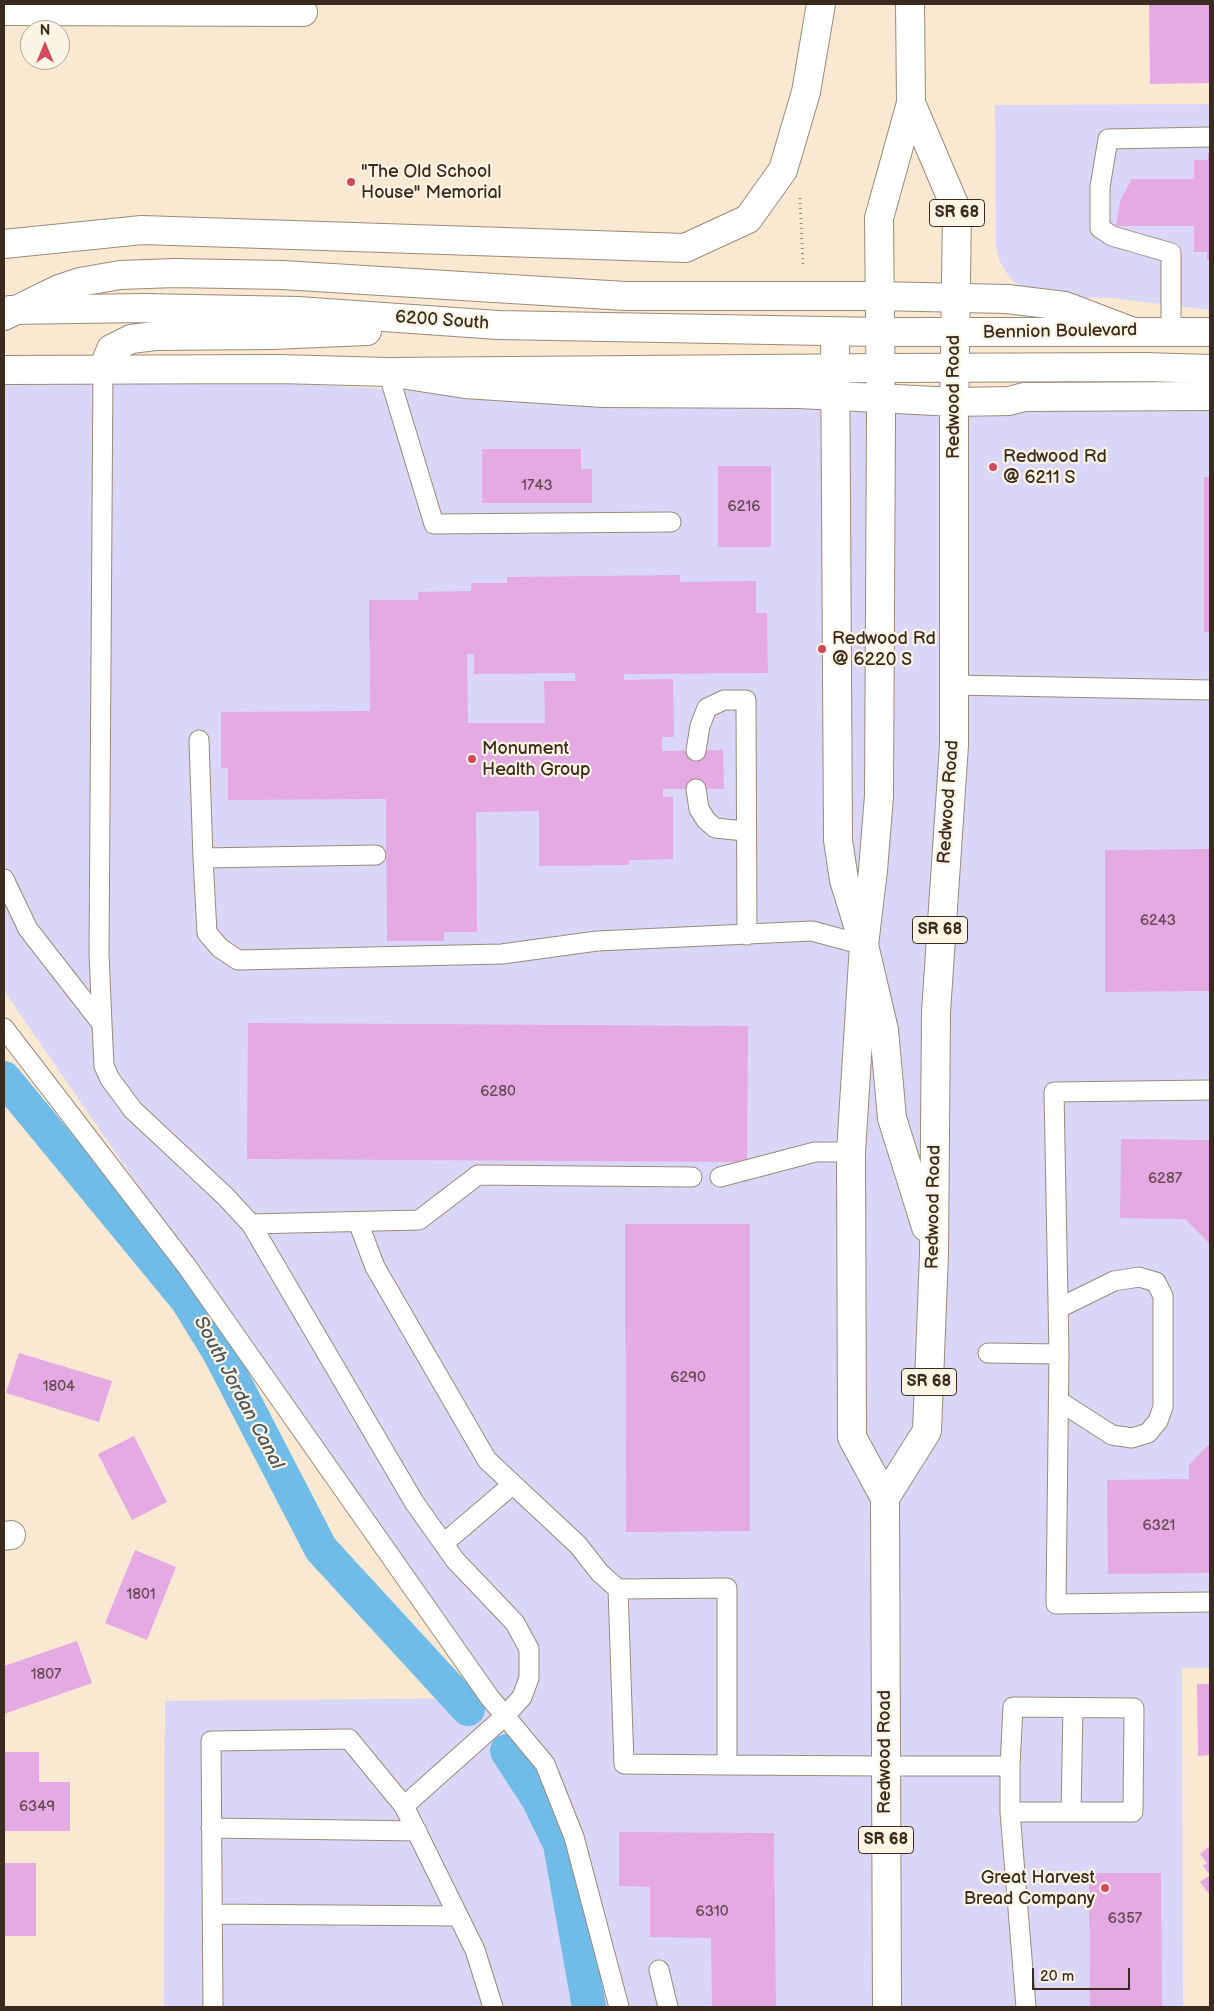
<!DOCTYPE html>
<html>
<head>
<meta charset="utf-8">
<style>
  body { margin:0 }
  #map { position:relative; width:1214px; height:2011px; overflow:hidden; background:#f9e9d3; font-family:"Balsamiq Sans",sans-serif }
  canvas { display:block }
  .frame { position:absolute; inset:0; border:5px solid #3b2a1e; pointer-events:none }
  .north { position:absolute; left:20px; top:20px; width:50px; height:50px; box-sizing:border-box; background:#fcf5e5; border:1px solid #afa495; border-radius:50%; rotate:0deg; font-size:14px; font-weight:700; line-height:20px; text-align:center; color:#3b2a1e }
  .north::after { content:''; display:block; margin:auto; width:18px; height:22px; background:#d1495b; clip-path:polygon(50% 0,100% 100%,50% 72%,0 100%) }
  .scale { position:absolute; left:1032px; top:1968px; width:98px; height:22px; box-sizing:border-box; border:2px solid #3b2a1e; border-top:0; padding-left:6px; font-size:15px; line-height:18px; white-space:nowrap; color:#3b2a1e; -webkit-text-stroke:4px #fcf5e5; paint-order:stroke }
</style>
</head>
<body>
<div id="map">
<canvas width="1214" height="2011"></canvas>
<div class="frame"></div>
<div class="north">N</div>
<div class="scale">20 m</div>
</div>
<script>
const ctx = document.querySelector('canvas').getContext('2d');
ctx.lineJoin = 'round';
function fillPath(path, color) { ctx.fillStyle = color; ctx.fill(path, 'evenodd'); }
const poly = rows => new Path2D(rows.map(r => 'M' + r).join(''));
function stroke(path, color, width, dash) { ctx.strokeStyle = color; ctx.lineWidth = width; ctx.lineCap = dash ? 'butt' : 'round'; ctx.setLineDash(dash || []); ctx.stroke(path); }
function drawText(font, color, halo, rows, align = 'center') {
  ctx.font = font + ' "Balsamiq Sans",sans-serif'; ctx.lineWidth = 4.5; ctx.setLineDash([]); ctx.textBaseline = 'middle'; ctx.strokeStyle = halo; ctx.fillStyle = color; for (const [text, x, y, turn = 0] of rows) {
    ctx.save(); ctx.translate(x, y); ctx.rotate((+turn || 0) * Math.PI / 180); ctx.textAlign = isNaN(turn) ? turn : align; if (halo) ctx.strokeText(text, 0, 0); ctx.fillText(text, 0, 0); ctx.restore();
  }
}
fillPath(poly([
  [1210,104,1210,310,1112,298,1057,297,1023,289,1010,278,1000,262,996,247,995,105],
  [4,382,289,383,467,394,1210,409,1210,1668,1182,1668,1183,2007,164,2007,165,1701,489,1698,290,1413,142,1191,4,991]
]), '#dad6f7');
stroke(poly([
  [4,1078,187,1300,220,1354,321,1549,468,1709],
  [507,1751,538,1799,560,1844,589,2007]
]), '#6fbce9', 34);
fillPath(poly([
  [1149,4,1210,4,1210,83,1150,84],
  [1208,153,1210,153,1210,260,1207,260,1207,252,1194,252,1194,226,1116,226,1120,201,1132,179,1194,179,1194,160,1208,160],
  [482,449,581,449,581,469,592,469,592,503,482,503],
  [718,466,771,466,771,547,718,547],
  [1204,477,1210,477,1210,632,1204,632],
  [680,575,680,582,756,581,756,613,767,613,768,673,624,674,624,680,673,679,674,737,662,737,662,751,723,750,724,789,663,789,663,797,673,797,673,859,629,860,629,865,539,866,539,811,476,812,477,932,444,932,444,941,387,941,386,799,228,800,228,768,221,768,221,712,370,711,369,600,418,600,418,592,471,591,471,583,507,583,507,577],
  [467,654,474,654,474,674,575,673,575,681,544,681,545,723,468,723],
  [1210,849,1210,991,1105,992,1105,850],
  [248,1023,748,1026,747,1162,247,1159],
  [1121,1139,1210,1140,1210,1244,1185,1219,1120,1218],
  [625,1224,750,1224,750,1531,626,1532],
  [19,1353,112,1381,99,1422,6,1393],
  [134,1436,167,1502,132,1520,98,1454],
  [1207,1446,1210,1446,1210,1573,1108,1574,1107,1480,1189,1479,1189,1465],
  [135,1550,176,1567,147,1640,105,1623],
  [77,1641,92,1683,4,1714,4,1666],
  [1197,1684,1210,1684,1210,1755,1198,1756],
  [4,1752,39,1752,39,1782,70,1782,70,1831,4,1831],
  [619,1832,774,1833,776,2007,712,2007,711,1938,650,1937,650,1887,619,1886],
  [1210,1846,1210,1895,1200,1882,1210,1875,1203,1866,1207,1863,1200,1854],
  [4,1863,36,1863,36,1936,4,1936],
  [1089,1873,1161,1873,1162,2007,1090,2007]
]), '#e5a9e3');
const service = poly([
  [1171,331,1171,253,1112,236,1100,228,1100,187,1108,139,1210,137],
  [388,372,434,524,671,522],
  [954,685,1210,690],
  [199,740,203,858],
  [696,751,700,726,707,708,724,700,746,700,747,935],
  [696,789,699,809,706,820,715,828,745,831],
  [376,855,203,858,207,933,220,948,238,960,502,954,597,941,812,931,864,945],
  [4,879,28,929,102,1024,104,1066,110,1079,133,1110,225,1196,251,1224,414,1502,455,1560,515,1623,529,1649,529,1678,522,1697,505,1716,404,1806,475,1950,493,2007],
  [102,1024,99,953,103,369],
  [4,1028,188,1268,490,1698,545,1764,574,1837,619,2007],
  [1210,1090,1054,1092,1059,1354,1056,1604,1210,1602],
  [720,1177,815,1152,851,1152],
  [358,1222,375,1267,487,1460,578,1545,600,1573,618,1589],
  [251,1224,419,1220,478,1175,692,1177],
  [1059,1308,1114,1281,1139,1277,1156,1282,1163,1296,1163,1407,1158,1421,1148,1433,1132,1438,1112,1435,1059,1401],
  [988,1353,1059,1354],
  [444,1543,512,1485],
  [727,1765,727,1588,618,1589,624,1764,727,1765,885,1766,1010,1766,1010,1812,1026,2007],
  [1010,1766,1013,1707,1134,1708,1133,1812,1010,1812],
  [1071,1812,1073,1708],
  [211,1828,417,1831],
  [212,1914,458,1916],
  [659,1970,668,2007],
  [213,2007,211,1741,349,1739,404,1806]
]);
const minor = poly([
  [4,11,303,12],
  [4,1536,11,1535]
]);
const tertiary = poly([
  [880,332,1210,332],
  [881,368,1145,367,1210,369]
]);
const secondary = poly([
  [10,310,143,308,298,311,498,325,880,332],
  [103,369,111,349,131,339,155,336,272,335,367,331],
  [4,370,279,369,388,372,881,368]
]);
const primary = poly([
  [4,244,142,230,685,248,748,219,783,170,806,92,821,4],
  [4,316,59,289,80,282,120,275,175,273,283,275,625,296,880,296,1007,299,1065,306,1131,331],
  [835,332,838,840,844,880,864,945,884,1030,892,1118,926,1227],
  [388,372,465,384,603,393,799,394,954,402,1009,401,1024,397,1210,396],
  [885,1498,927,1431,934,1254,936,1012,954,745,954,420,957,211,911,103],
  [887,2007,885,1498,852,1437,851,1152,864,945,873,870,879,796,881,417,879,218,911,103,910,4]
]);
stroke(service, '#9a8a78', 21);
stroke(minor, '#9a8a78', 30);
stroke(tertiary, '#9a8a78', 30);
stroke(secondary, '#9a8a78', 30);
stroke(primary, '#9a8a78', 30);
stroke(poly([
  [800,198,803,266]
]), '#9a8a78', 3, [1, 4]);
stroke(service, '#fff', 19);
stroke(minor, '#fff', 28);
stroke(tertiary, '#fff', 28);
stroke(secondary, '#fff', 28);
stroke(primary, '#fff', 28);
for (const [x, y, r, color] of [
  [351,182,5,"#d1495b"],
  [993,467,5,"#d1495b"],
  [822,649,5,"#d1495b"],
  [472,759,5,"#d1495b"],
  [1105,1888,5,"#d1495b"]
]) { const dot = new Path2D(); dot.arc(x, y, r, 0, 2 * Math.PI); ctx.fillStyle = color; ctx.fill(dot); stroke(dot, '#fcf5e5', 2); }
drawText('15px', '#664a4f', null, [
  ["1743",537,486],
  ["6216",744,507],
  ["6243",1158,921],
  ["6280",498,1092],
  ["6287",1165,1179],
  ["6290",688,1378],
  ["1804",59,1387],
  ["6321",1159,1526],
  ["1801",141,1595],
  ["1807",46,1675],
  ["6349",37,1807],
  ["6310",712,1912],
  ["6357",1125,1919]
]);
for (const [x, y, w] of [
  [957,213,55],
  [940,930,55],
  [929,1382,55],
  [886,1840,55]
]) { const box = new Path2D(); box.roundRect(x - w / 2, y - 13.5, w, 27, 4); ctx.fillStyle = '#fcf5e5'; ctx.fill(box); stroke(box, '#3b2a1e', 1); }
drawText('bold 16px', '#3b2a1e', null, [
  ["SR 68",957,213],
  ["SR 68",940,930],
  ["SR 68",929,1382],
  ["SR 68",886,1840]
]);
drawText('18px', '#3b2a1e', '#fcf5e5', [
  ["\"The Old School",361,172],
  ["House\" Memorial",361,193],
  ["Redwood Rd",1003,457],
  ["@ 6211 S",1003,478],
  ["Redwood Rd",832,639],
  ["@ 6220 S",832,660],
  ["Monument",482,749],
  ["Health Group",482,770],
  ["Great Harvest",1095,1878,"right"],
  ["Bread Company",1095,1899,"right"]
], 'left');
drawText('18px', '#3b2a1e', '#fcf5e5', [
  ["6200 South",442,321,4],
  ["Bennion Boulevard",1060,332,-1],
  ["Redwood Road",954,397,-90],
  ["Redwood Road",949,802,-86],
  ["Redwood Road",934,1207,-89],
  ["Redwood Road",885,1752,-90]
]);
drawText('italic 19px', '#4b565b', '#fcf5e5', [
  ["South Jordan Canal",238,1393,62]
]);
</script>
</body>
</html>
